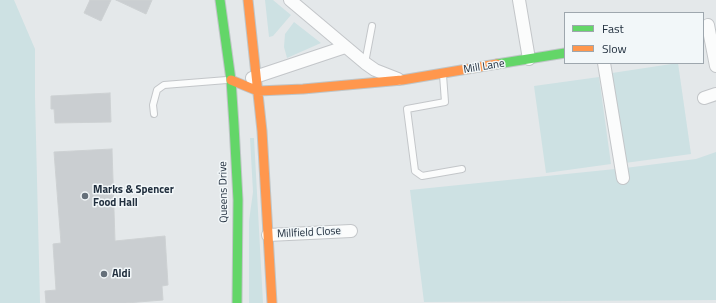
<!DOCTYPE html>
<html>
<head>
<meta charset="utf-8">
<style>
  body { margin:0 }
  #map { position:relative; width:716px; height:303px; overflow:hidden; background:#e4e8ea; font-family:"Titillium Web",sans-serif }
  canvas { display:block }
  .legend { position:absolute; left:564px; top:12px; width:140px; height:52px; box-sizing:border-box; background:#f2f7f9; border:1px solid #9ea7ae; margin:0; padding:5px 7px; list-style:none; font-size:12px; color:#212f3e }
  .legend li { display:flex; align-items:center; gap:8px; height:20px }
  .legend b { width:20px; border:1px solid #9ea7ae }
</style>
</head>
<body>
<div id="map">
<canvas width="716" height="303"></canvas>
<ul class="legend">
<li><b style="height:5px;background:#63d668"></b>Fast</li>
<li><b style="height:5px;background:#ff974d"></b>Slow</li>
</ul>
</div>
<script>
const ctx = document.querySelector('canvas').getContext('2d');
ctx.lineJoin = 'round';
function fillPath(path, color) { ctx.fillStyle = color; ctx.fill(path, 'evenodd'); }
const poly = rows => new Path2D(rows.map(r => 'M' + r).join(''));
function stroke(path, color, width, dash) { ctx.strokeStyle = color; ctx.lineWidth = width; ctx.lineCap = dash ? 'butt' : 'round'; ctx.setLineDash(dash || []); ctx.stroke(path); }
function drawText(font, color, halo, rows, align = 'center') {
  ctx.font = font + ' "Titillium Web",sans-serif'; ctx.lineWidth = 3; ctx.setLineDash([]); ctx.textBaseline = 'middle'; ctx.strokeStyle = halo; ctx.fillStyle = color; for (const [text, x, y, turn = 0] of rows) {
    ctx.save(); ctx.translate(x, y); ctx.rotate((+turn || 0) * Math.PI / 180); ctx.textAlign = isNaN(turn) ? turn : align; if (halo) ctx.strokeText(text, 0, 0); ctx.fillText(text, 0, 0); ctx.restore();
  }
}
fillPath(poly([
  [0,0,14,0,35,49,35,97,40,303,0,303],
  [265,0,273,0,291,15,273,36,269,37],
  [294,22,321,43,287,58,284,47,285,34],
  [678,63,691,154,625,163,612,73],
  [599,77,611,164,546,173,534,86],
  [250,138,254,138,263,303,249,303,249,221,253,192],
  [716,152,716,300,424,302,410,190,625,168,696,159]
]), '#cde1e3');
const building = poly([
  [90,0,111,0,101,21,84,13,90,0],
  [116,0,152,0,146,14,116,0],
  [110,93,111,122,55,123,54,109,51,109,51,96,110,93],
  [112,149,115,241,165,236,168,285,162,286,163,300,126,303,46,303,45,291,56,290,53,244,61,243,54,152,112,149]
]);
fillPath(building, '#caced1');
stroke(building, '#cdd1d3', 1);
const lane = poly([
  [365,63,372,26],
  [443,75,445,102,407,109,415,171,422,176,462,169],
  [154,114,153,105,157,90,164,85,227,80]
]);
const street = poly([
  [290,0,365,63,375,70,398,79],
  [519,0,529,59],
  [708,25,716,66],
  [604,63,623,178],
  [252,78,345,47],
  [704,98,716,94],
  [268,235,351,231]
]);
const fast = poly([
  [220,0,231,80,234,125,238,200,237,303],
  [497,64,565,53]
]);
const slow = poly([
  [248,0,262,131,272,303],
  [231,80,258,91,303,89,402,80,497,64]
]);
stroke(lane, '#c3c6c9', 8);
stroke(street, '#c3c6c9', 14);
stroke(fast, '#bfc5c7', 11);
stroke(slow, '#bfc5c7', 11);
stroke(lane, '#fbfcfc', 6);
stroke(street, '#fbfcfc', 12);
stroke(fast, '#63d668', 9);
stroke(slow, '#ff974d', 9);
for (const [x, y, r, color] of [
  [85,196,4,"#65707a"],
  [104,274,4,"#65707a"]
]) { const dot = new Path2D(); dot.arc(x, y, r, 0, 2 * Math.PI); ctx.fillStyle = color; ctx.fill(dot); stroke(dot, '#f2f7f9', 1.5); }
drawText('11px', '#212f3e', '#f2f7f9', [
  ["Mill Lane",484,67,-9],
  ["Queens Drive",224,192,-91],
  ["Millfield Close",309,233,-3]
]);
drawText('bold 11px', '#212f3e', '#f2f7f9', [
  ["Marks & Spencer",93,190],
  ["Food Hall",93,203],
  ["Aldi",112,274]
], 'left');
</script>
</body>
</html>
